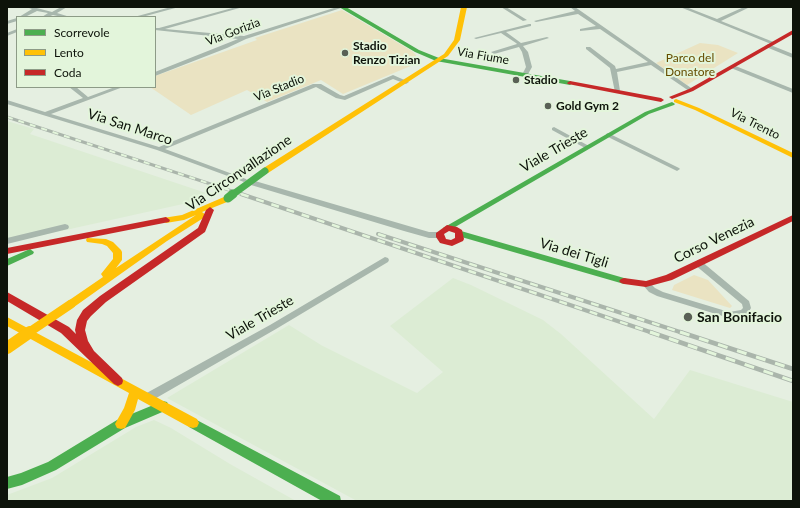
<!DOCTYPE html>
<html>
<head>
<meta charset="utf-8">
<style>
  body { margin:0 }
  #map { position:relative; width:800px; height:508px; overflow:hidden; background:#e5efe1; font-family:Lato,sans-serif }
  canvas { display:block }
  .frame { position:absolute; inset:0; border:8px solid #0d130a; pointer-events:none }
  .legend { position:absolute; left:16px; top:16px; width:140px; height:72px; box-sizing:border-box; background:#e3f5db; border:1px solid #8d9b87; margin:0; padding:5px 7px; list-style:none; font-size:12px; color:#0d130a }
  .legend li { display:flex; align-items:center; gap:8px; height:20px }
  .legend b { width:20px; border:1px solid #8d9b87 }
</style>
</head>
<body>
<div id="map">
<canvas width="800" height="508"></canvas>
<div class="frame"></div>
<ul class="legend">
<li><b style="height:5px;background:#4caf50"></b>Scorrevole</li>
<li><b style="height:5px;background:#ffc107"></b>Lento</li>
<li><b style="height:5px;background:#c62828"></b>Coda</li>
</ul>
</div>
<script>
const ctx = document.querySelector('canvas').getContext('2d');
ctx.lineJoin = 'round';
function fillPath(path, color) { ctx.fillStyle = color; ctx.fill(path, 'evenodd'); }
const poly = rows => new Path2D(rows.map(r => 'M' + r).join(''));
function stroke(path, color, width, dash) { ctx.strokeStyle = color; ctx.lineWidth = width; ctx.lineCap = dash ? 'butt' : 'round'; ctx.setLineDash(dash || []); ctx.stroke(path); }
function drawText(font, color, halo, rows, align = 'center') {
  ctx.font = font + ' Lato,sans-serif'; ctx.lineWidth = 4; ctx.setLineDash([]); ctx.textBaseline = 'middle'; ctx.strokeStyle = halo; ctx.fillStyle = color; for (const [text, x, y, turn = 0] of rows) {
    ctx.save(); ctx.translate(x, y); ctx.rotate((+turn || 0) * Math.PI / 180); ctx.textAlign = isNaN(turn) ? turn : align; if (halo) ctx.strokeText(text, 0, 0); ctx.fillText(text, 0, 0); ctx.restore();
  }
}
fillPath(poly([
  [7,121,34,129,30,134,206,193,192,202,7,243],
  [453,278,471,285,543,320,561,334,654,419,690,370,793,402,793,501,357,501,167,398,289,325,321,345,417,393,443,372,390,326],
  [154,420,171,428,230,464,296,501,7,501,7,495,52,478,136,427]
]), '#dcecd4');
fillPath(poly([
  [342,10,412,51,416,55,416,62,418,63,343,94,321,80,267,102,247,90,191,115,150,87,155,87,155,76,257,40,255,38],
  [700,43,718,45,738,53,687,85,656,63],
  [694,275,708,280,732,306,730,308,672,290,674,285]
]), '#eae3c2');
fillPath(poly([
  [26,7,33,7,52,12,61,7,67,7,57,13,70,17,62,17,53,15,48,17,42,17,48,13,37,11,25,17,19,17,32,9,26,7],
  [171,7,179,7,142,17,134,17,171,7],
  [236,7,243,7,165,29,244,36,337,7,344,7,246,39,227,48,155,76,155,72,238,39,155,30,155,28,159,28,236,7],
  [501,7,506,7,527,20,523,21,501,7],
  [570,7,575,7,694,90,689,91,651,65,617,72,620,91,615,92,610,68,586,49,586,47,590,47,615,66,616,69,648,62,600,29,580,31,580,29,596,26,578,14,536,22,534,21,575,11,570,7],
  [680,7,686,7,717,19,744,7,750,7,721,21,776,43,771,44,680,7],
  [17,18,17,21,7,24,7,21,17,18],
  [529,24,531,24,531,26,506,32,521,43,547,37,549,38,523,46,528,52,532,67,527,76,522,75,526,67,522,52,519,47,494,54,491,52,517,44,516,43,501,33,476,39,474,38,529,24],
  [17,29,17,32,7,36,7,33,17,29],
  [768,44,793,54,793,58,766,47,765,46,768,44],
  [733,65,793,89,793,93,731,68,730,67,733,65],
  [393,75,409,82,406,84,393,79,345,100,336,98,316,87,165,149,246,179,247,180,244,182,157,150,7,104,7,100,45,112,83,98,69,87,76,87,88,97,115,87,123,87,51,114,159,147,313,84,321,84,340,95,344,96,393,75],
  [554,127,589,146,590,147,587,149,585,148,552,130,552,128,554,127],
  [608,133,679,168,680,169,677,171,675,170,606,136,606,134,608,133],
  [251,181,255,181,429,232,439,232,443,235,439,238,429,238,404,231,251,185,249,183,251,181],
  [65,224,68,225,69,227,68,229,7,244,7,238,65,224],
  [385,257,388,258,389,260,388,262,276,329,151,401,147,402,143,401,142,398,143,395,270,325,385,257],
  [698,260,701,261,749,301,751,308,747,315,729,318,657,296,649,292,642,284,643,282,646,281,649,282,655,288,663,292,729,312,741,310,743,308,742,304,695,265,694,263,698,260]
]), '#a8b7ad');
fillPath(poly([
  [339,7,346,7,419,50,439,58,570,81,573,83,570,85,436,61,415,52,339,7],
  [672,102,675,104,674,105,649,114,450,230,447,231,443,228,645,112,672,102],
  [461,231,624,278,627,279,629,281,627,283,624,284,458,236,457,234,461,231],
  [30,249,34,252,33,254,7,266,7,259,30,249],
  [163,401,167,402,169,406,167,410,125,428,56,470,22,485,7,489,7,477,21,473,48,462,117,420,163,401],
  [193,418,340,496,341,501,322,501,189,427,187,423,189,419,193,418]
]), '#4caf50');
fillPath(poly([
  [461,7,467,7,460,40,448,56,268,173,262,173,261,171,262,169,444,54,454,40,461,7],
  [676,99,699,108,793,153,793,158,695,110,674,102,674,100,676,99],
  [224,197,227,198,228,200,227,202,202,212,206,215,205,217,167,241,74,307,68,307,66,304,68,301,103,277,101,274,113,259,113,253,107,246,102,244,87,242,86,240,87,238,106,239,113,242,121,250,122,252,122,260,116,268,196,215,184,220,166,223,162,220,163,218,182,215,224,197],
  [7,317,197,419,199,423,197,427,193,428,189,427,138,399,135,410,125,428,121,429,117,428,115,424,124,408,129,393,7,326,7,317]
]), '#ffc107');
fillPath(poly([
  [793,30,793,34,693,91,672,99,669,97,689,89,793,30],
  [570,81,661,98,664,100,661,102,568,84,567,83,570,81],
  [210,207,214,210,205,232,106,302,91,316,87,321,85,330,88,341,94,351,122,378,123,381,122,384,118,386,114,384,61,333,7,301,7,292,69,327,76,334,75,330,77,320,83,310,100,296,198,228,206,210,210,207],
  [793,215,793,221,672,280,646,287,624,284,621,283,619,281,621,279,624,278,646,281,666,275,793,215],
  [166,217,170,220,169,222,7,254,7,248,166,217],
  [447,225,457,227,462,230,464,239,463,241,452,246,440,243,436,237,436,233,447,225],
  [449,231,455,233,455,238,451,240,446,239,444,234,449,231]
]), '#c62828');
const railFar2 = poly([
  [7,117,244,195]
]);
const railFar1 = poly([
  [241,194,653,333],
  [378,234,683,333]
]);
const rail = poly([
  [650,332,793,381],
  [680,332,793,369]
]);
stroke(railFar2, '#aab5ab', 3);
stroke(railFar1, '#aab5ab', 4);
stroke(rail, '#aab5ab', 4.5);
stroke(railFar2, '#e3f5db', 2, [6]);
stroke(railFar1, '#e3f5db', 2.5, [8]);
stroke(rail, '#e3f5db', 3, [10]);
stroke(poly([
  [232,195,265,171]
]), '#4caf50', 7);
stroke(poly([
  [228,198,233,194]
]), '#4caf50', 9);
stroke(poly([
  [28,333,71,304]
]), '#ffc107', 9);
stroke(poly([
  [7,348,30,332]
]), '#ffc107', 12);
for (const [x, y, r, color] of [
  [345,53,4,"#596055"],
  [516,80,4,"#596055"],
  [548,106,4,"#596055"],
  [688,317,5,"#596055"]
]) { const dot = new Path2D(); dot.arc(x, y, r, 0, 2 * Math.PI); ctx.fillStyle = color; ctx.fill(dot); stroke(dot, '#e3f5db', 1.5); }
drawText('12px', '#0d130a', '#e3f5db', [
  ["Via Gorizia",233,32,-21],
  ["Via Fiume",483,56,10],
  ["Via Stadio",279,88,-22],
  ["Via Trento",755,124,27]
]);
drawText('bold 12px', '#0d130a', '#e3f5db', [
  ["Stadio",353,46],
  ["Renzo Tizian",353,60],
  ["Stadio",524,80],
  ["Gold Gym 2",556,106]
], 'left');
drawText('12px', '#654d00', '#e3f5db', [
  ["Parco del",690,58],
  ["Donatore",690,72]
]);
drawText('14px', '#0d130a', '#e3f5db', [
  ["Via San Marco",130,127,18],
  ["Viale Trieste",554,150,-30],
  ["Via Circonvallazione",239,173,-34],
  ["Corso Venezia",714,240,-26],
  ["Via dei Tigli",574,253,17],
  ["Viale Trieste",260,318,-30]
]);
drawText('bold 14px', '#0d130a', '#e3f5db', [
  ["San Bonifacio",697,317]
], 'left');
</script>
</body>
</html>
